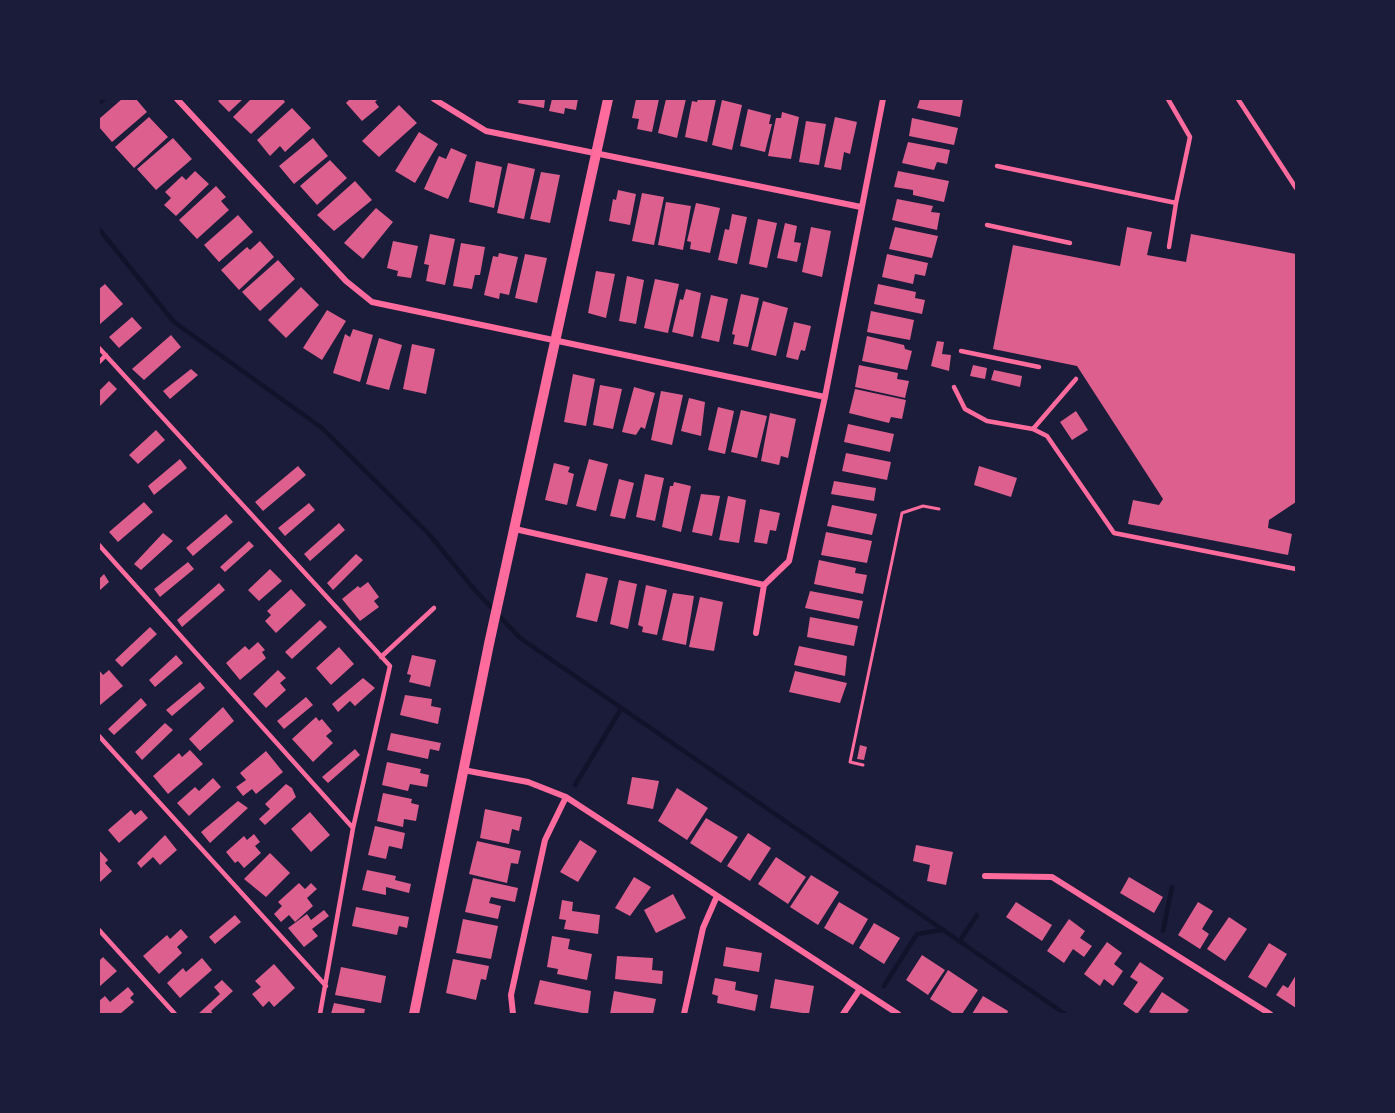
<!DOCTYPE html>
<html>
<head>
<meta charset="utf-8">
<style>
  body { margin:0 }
  #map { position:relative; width:1395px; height:1113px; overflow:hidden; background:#1b1b3a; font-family:Manrope,sans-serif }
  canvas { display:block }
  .frame { position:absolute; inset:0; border:100px solid #1b1b3a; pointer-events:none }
</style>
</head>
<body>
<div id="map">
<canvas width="1395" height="1113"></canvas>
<div class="frame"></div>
</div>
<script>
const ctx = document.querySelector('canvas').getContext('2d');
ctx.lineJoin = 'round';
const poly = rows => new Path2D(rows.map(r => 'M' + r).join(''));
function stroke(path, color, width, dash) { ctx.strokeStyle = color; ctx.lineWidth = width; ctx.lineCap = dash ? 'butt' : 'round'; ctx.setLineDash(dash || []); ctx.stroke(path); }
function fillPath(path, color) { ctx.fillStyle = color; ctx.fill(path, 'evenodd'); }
stroke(poly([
  [99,103,104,99],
  [99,229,174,322,322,428,428,533,474,589,520,638,1065,1014],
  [575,785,621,709],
  [1163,931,1172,887],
  [959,942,977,915],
  [884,986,917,934,941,930]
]), '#12122b', 4.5);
fillPath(poly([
  [122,99,136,99,147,112,112,142,99,127,99,119],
  [221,99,243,99,229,112,218,101],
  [251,99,283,99,285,102,251,134,233,117],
  [350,99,378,99,375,102,379,107,362,121,346,103],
  [519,99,545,99,544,108,518,103],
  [552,99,578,99,576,110,565,108,564,114,549,111],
  [636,99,659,99,652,132,637,129,639,119,632,118],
  [666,99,686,99,677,138,658,133],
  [698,99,716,99,707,142,685,137,692,101,697,102],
  [920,99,963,99,960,117,917,108],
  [722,100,742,105,732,150,712,145],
  [399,105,417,123,379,157,362,141],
  [292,108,311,128,285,152,280,146,270,156,257,140],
  [748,109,771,115,769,124,772,124,765,152,740,146],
  [782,112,799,117,791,159,768,156,776,118,781,118],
  [149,117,168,137,134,168,115,147],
  [835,117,857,122,850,154,844,152,841,170,824,167],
  [912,118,958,128,954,145,909,136],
  [806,121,826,124,819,165,799,162],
  [419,132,438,144,415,183,395,171],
  [173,138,192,159,156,190,137,169],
  [313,138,328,156,294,184,279,166],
  [908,142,950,150,947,164,937,162,934,170,902,163],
  [451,148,467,155,448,199,424,189,439,156,446,159],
  [330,160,347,178,317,205,300,186],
  [476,161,502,167,494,208,469,202],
  [508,163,535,169,524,219,497,213],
  [195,171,209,184,176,216,164,205,171,198,165,192,182,176,186,180],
  [898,171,949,181,944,202,913,195,913,190,894,187],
  [541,172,560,175,550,223,530,219],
  [355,181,372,200,334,231,317,215],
  [216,186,226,197,221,201,229,210,197,239,179,220],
  [618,190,636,194,630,225,609,221,613,199,616,200],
  [642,193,664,197,654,245,632,241],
  [897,199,933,206,931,212,940,213,937,230,892,220],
  [666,202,691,206,683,250,658,245],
  [696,203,720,208,710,253,690,249,691,242,687,241],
  [376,208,393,222,363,259,344,243],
  [732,214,747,217,737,264,718,260,725,229,729,230],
  [238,215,253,232,219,262,204,245],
  [758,219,777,223,767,268,749,264],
  [785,223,797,226,794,242,801,243,797,262,777,258],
  [811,227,831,231,822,277,802,272],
  [895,227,938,236,932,258,889,249],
  [1127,227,1152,232,1147,255,1186,262,1191,234,1296,254,1296,502,1269,520,1268,528,1292,534,1288,555,1128,524,1133,500,1159,505,1163,499,1077,366,993,349,1013,245,1120,266],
  [430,234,455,239,445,285,426,281,429,265,424,264],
  [260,241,274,257,239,290,221,270,247,247,250,250],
  [393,241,418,246,411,278,397,276,398,271,387,268],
  [461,243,485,247,480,275,475,275,472,289,453,286],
  [499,253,518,257,509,295,500,293,499,299,484,295,493,256,498,257],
  [525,254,547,258,537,303,515,298],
  [887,254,928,263,925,276,915,274,913,284,882,277],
  [278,260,295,279,260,311,242,292],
  [596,271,615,274,606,318,588,313],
  [627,276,644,280,636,324,619,321],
  [655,279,679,284,668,333,644,328],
  [105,284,123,304,99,325,99,289],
  [878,284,916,292,915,298,925,300,922,314,874,304],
  [301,287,319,305,286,338,268,320],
  [686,289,701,293,693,337,672,332,680,299,683,300],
  [741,294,759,298,748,347,733,344,735,335,732,334],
  [711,295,728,299,719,342,701,338],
  [763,301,788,308,776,356,751,350],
  [327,310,346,321,322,360,303,348],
  [871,311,914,320,910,340,867,332],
  [132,317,142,328,119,348,109,337],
  [794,322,811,326,805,351,801,350,798,360,786,357],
  [353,329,373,335,360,382,333,373,345,334,350,337],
  [171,335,181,347,144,380,132,369],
  [867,336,904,345,905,349,912,351,907,370,862,361],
  [379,338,402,345,389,390,366,384],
  [937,341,944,342,942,354,951,355,949,371,931,366],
  [412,344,435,349,426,394,403,389],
  [859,365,898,373,897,379,909,381,905,398,855,387],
  [973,365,987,368,985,379,970,376],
  [191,369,198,375,170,399,163,391],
  [994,370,1022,376,1020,387,991,380],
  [573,374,595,379,586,426,564,422],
  [109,381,117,389,99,407,99,391],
  [600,385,622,389,613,429,593,425],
  [634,387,655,393,645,429,641,427,636,435,622,432],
  [855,389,906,400,902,419,891,417,889,423,849,413],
  [661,391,683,395,672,445,651,440],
  [689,398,705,402,701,436,681,431],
  [718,407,734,411,725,454,708,450],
  [741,410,767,416,757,458,731,452],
  [1076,411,1088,430,1072,440,1060,422],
  [770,413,796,419,788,458,781,456,779,465,761,461],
  [848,424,894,434,890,452,844,442],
  [156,430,165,440,138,464,129,455],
  [846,453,891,462,887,480,842,471],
  [180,459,187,468,154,495,148,486],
  [589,459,608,464,596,511,576,506],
  [554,463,570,467,568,472,574,474,567,505,545,500],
  [298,466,306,475,263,511,255,502],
  [979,466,1017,478,1011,497,974,485],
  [645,474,664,478,655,521,636,517],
  [619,479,634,483,625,519,610,516],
  [834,481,876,488,874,501,831,494],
  [674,482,691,486,681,532,662,527,670,486,673,486],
  [701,494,720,496,712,536,692,532],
  [728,496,746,500,739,543,719,540],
  [144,502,153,512,118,542,109,532],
  [309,503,315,510,285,536,278,528],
  [832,505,877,514,872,535,827,526],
  [760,509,780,513,776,531,770,530,767,544,754,542],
  [226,514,233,522,193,556,186,548],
  [339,523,345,530,310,561,304,554],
  [826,532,872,541,867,563,821,555],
  [163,533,173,541,141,570,134,564],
  [249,541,254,546,225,572,220,567],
  [356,554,363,560,333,590,327,583],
  [819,560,856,568,855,573,867,575,863,594,814,584],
  [188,562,194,569,160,597,154,589],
  [270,569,282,581,259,601,248,590],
  [586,573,608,578,597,622,576,617],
  [104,574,109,582,99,591,99,579],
  [619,580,637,584,628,629,610,624],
  [368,582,379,597,374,601,379,607,360,621,342,599,358,586,360,588],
  [219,583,225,590,182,627,177,620],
  [646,585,667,590,657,635,642,632,643,627,638,625],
  [291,589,306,605,276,633,265,621,271,615,267,611],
  [810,591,863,601,859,619,805,608],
  [673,593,694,596,686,645,662,640],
  [700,597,723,602,714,651,689,647],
  [810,617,858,626,854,646,807,637],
  [320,620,327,627,292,659,285,652],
  [150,627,157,634,122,667,115,660],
  [258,642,265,650,262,652,266,658,240,680,226,663,245,646,249,650],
  [799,646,847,656,845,676,794,665],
  [339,647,354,664,331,685,316,668],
  [176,655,183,663,155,687,149,680],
  [412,655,436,660,430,687,409,682,411,675,407,674],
  [99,670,103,675,109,670,123,686,99,706],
  [278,670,286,678,280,683,286,690,266,708,253,694],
  [795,671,847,683,840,703,789,692],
  [363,678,375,688,355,706,350,701,338,712,332,704],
  [200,682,205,688,172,716,166,710],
  [405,695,432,699,431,706,441,708,438,724,400,715],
  [306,697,313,705,284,729,277,721],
  [141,698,147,705,114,735,108,729],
  [223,707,234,721,200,751,189,739],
  [316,717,319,721,322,719,332,731,326,736,333,743,313,762,292,739],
  [165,723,173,730,142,760,135,752],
  [391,733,441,743,439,751,430,749,428,759,387,750],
  [860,745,867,747,864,760,857,759],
  [355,749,360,755,328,783,322,777],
  [190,750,203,764,168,794,153,776,179,753,182,757],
  [266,751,283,772,256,794,252,789,243,796,236,787,246,780,240,773],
  [387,762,421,769,420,773,429,775,427,787,410,784,408,791,382,785],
  [632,777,659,781,653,809,627,804],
  [213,778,221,787,189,816,177,803,195,787,199,791],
  [286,784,292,788,296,797,265,825,259,819,270,809,265,804],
  [677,788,708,808,687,840,658,821],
  [383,793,412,799,411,803,419,805,416,821,404,819,403,827,377,821],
  [238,801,248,808,210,843,201,832],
  [485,809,522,817,519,831,512,829,509,844,480,838],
  [131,810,135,815,141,810,148,818,119,843,108,830],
  [310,812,330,835,311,852,291,829],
  [706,818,738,837,721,863,690,843],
  [375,826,405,833,402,849,389,846,386,859,368,855],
  [748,833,771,848,750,881,727,866],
  [254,834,260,842,255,846,261,853,244,868,238,861,235,863,226,852,244,836,247,840],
  [165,835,177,850,160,865,153,857,141,868,137,863],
  [580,840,597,851,578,882,560,872],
  [477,841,521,851,518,864,511,863,507,883,469,874],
  [916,845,953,852,946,885,927,881,930,865,913,861],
  [99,850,108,860,105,863,112,871,99,883],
  [270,853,290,873,266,897,244,879],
  [776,857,806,877,788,904,758,884],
  [367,870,396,876,395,880,411,884,409,893,386,887,386,895,362,890],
  [811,875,839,892,818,925,790,907],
  [634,877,651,887,630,916,615,908],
  [1129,877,1163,897,1154,913,1120,893],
  [473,878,518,888,515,902,491,897,489,903,501,906,498,919,465,912],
  [299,883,305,889,311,883,317,889,307,898,313,906,295,922,289,915,281,922,274,914,282,906,278,902],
  [673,894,686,918,656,933,644,910],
  [562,900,573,902,572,911,600,915,598,934,564,929,566,920,559,919],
  [839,902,868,919,853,945,824,928],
  [1016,902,1052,925,1042,941,1006,917],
  [1198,902,1213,911,1202,929,1209,934,1200,949,1178,935],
  [356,907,409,917,407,928,399,926,397,935,352,926],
  [324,910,329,916,312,929,318,936,304,947,288,928,307,914,311,920],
  [235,915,241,922,215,944,209,937],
  [1229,917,1247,929,1225,961,1207,949],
  [463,919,498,926,491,959,456,953],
  [1069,919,1085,931,1080,938,1092,946,1084,957,1073,949,1064,963,1047,951],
  [874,923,900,938,884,964,859,948],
  [181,929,188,937,177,947,182,953,159,974,143,956,167,935,170,939],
  [552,936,570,939,568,949,592,954,587,980,557,974,558,969,547,967],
  [1107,942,1122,953,1114,964,1123,971,1113,986,1104,979,1100,986,1084,974],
  [1269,943,1287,954,1266,988,1248,977],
  [726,947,762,953,759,972,723,966],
  [922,955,945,970,928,995,906,980],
  [617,956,653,958,652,970,663,971,662,984,615,979],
  [103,957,117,971,99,987,99,961],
  [202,958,212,970,180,998,167,983,183,968,186,972],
  [453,959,489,966,486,980,481,979,476,1000,446,993],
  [1140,962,1164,978,1137,1014,1123,1004,1138,982,1130,977],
  [274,964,295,988,274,1007,269,1001,263,1007,252,994,261,987,255,981],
  [341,967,386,976,381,1003,335,995],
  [948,970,978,990,962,1014,954,1014,930,999],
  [1296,975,1296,1008,1276,995,1283,985,1288,988],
  [715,978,736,982,735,990,758,995,755,1011,717,1003,718,996,712,994],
  [775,979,814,986,809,1014,770,1008],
  [222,980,233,991,211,1011,213,1014,198,1014,220,994,214,987],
  [540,980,591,991,588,1014,534,1004],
  [128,987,134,994,130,998,134,1002,120,1014,99,1014,99,1001,105,996,110,1002],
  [614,991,656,999,653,1014,610,1014],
  [1162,992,1189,1010,1186,1014,1153,1014,1149,1012],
  [983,996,1008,1011,1007,1014,972,1014],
  [334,1003,365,1009,364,1014,331,1014]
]), '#dd5f8e');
stroke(poly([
  [863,765,850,762,902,513,923,506,939,509]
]), '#ff6b9d', 3);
stroke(poly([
  [1238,99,1296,188],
  [997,166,1176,203,1190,137,1168,99],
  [987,225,1070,243],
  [1169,247,1176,203],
  [99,348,390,666,353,828,320,1014],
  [961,351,1039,367],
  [99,362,106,355],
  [954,387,965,409,987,421,1033,429,1047,436,1114,533,1296,569],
  [1033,429,1076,379],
  [99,545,353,828],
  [381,657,434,608],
  [99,736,326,986],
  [99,930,175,1014]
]), '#ff6b9d', 4.5);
stroke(poly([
  [177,99,346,281,372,302,825,397],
  [434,99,486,131,861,207],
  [515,529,764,585],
  [756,633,764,585,789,561,825,397,883,99],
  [463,770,528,782,566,797,898,1014],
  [985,876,1052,877,1270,1014],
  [513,1014,511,995,545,840,566,797],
  [684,1014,703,928,717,896],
  [843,1014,860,989]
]), '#ff6b9d', 6);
stroke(poly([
  [414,1014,489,644,608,99]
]), '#ff6b9d', 10);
</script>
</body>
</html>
